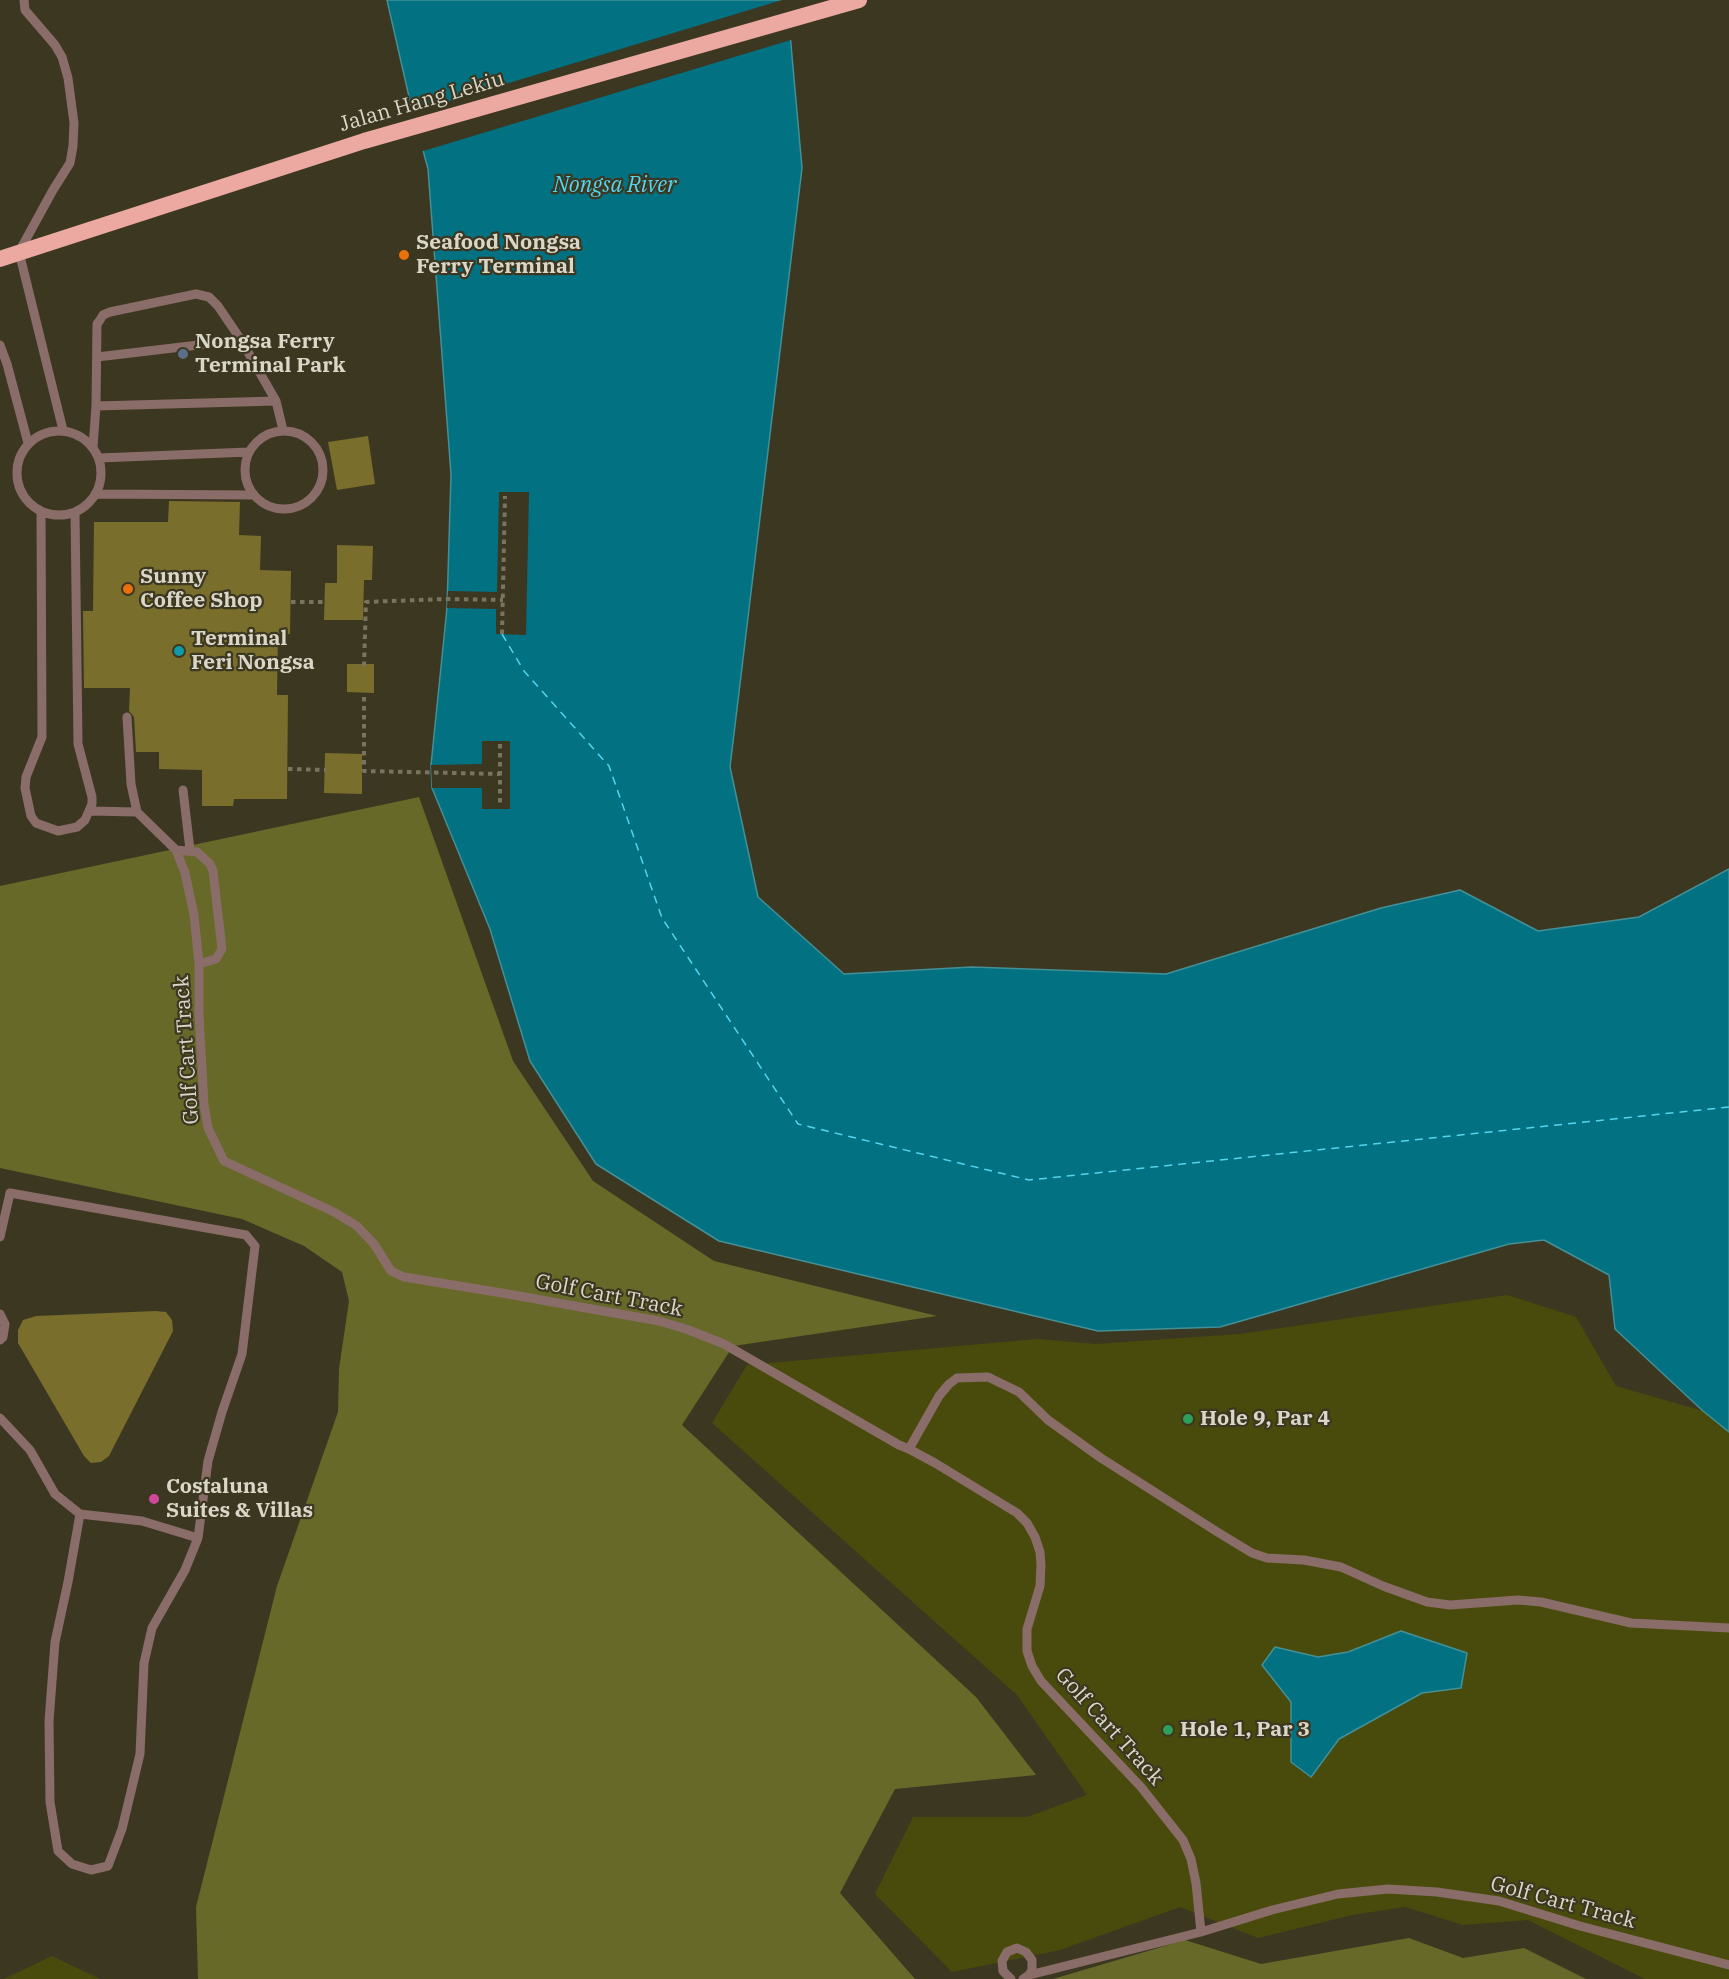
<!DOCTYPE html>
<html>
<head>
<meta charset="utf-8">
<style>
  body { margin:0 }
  canvas { display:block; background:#3c3720 }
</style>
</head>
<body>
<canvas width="1729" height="1979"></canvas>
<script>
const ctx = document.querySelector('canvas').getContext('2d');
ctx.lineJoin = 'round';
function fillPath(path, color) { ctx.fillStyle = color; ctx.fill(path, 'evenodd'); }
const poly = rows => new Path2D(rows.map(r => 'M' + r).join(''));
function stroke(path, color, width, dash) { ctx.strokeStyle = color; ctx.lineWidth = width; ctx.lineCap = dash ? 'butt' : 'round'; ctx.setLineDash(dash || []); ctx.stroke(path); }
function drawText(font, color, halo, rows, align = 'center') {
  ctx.font = font + ' "IBM Plex Serif",serif'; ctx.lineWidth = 4.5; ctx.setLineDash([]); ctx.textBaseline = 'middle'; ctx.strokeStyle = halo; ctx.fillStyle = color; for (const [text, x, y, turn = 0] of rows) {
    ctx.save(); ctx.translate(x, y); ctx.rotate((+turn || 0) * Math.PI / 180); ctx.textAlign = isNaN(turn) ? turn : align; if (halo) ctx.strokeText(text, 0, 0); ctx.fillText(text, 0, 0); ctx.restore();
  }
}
fillPath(poly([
  [1507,1295,1576,1317,1616,1386,1703,1411,1729,1432,1729,1979,1645,1979,1528,1920,1463,1925,1405,1907,1352,1915,1258,1938,1180,1907,1060,1950,952,1972,875,1894,913,1817,1027,1817,1087,1795,1017,1695,712,1423,747,1365,1037,1339,1096,1344,1240,1334],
  [52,1956,100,1979,4,1979]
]), '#484b0c');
fillPath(poly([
  [419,797,513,1061,593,1181,714,1261,937,1316,733,1346,682,1425,976,1697,1036,1775,895,1789,840,1893,915,1979,198,1979,196,1907,277,1586,338,1412,339,1369,349,1301,342,1272,304,1246,242,1219,0,1168,0,886],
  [1409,1938,1463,1958,1524,1948,1586,1979,1053,1979,1185,1940,1261,1964]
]), '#666928');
const water = poly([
  [387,0,787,0,802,168,730,767,758,897,844,974,972,967,1166,974,1381,908,1460,890,1538,931,1639,917,1729,869,1729,1432,1703,1411,1615,1329,1609,1275,1544,1240,1509,1244,1220,1327,1098,1331,719,1241,596,1164,530,1061,490,929,432,788,431,765,447,608,451,474,428,169,410,101,387,0],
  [1401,1631,1467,1653,1461,1688,1422,1693,1339,1739,1311,1777,1291,1762,1291,1702,1262,1665,1275,1647,1318,1657,1348,1652,1401,1631]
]);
fillPath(water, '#027182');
stroke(water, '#439097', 1.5);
fillPath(poly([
  [782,0,790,0,794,39,420,152,410,113],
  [499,492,529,492,526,635,496,634,496,609,447,608,448,591,497,592],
  [482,741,510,741,510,809,482,809,482,788,432,788,431,765,482,764]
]), '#3c3720');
stroke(poly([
  [502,634,524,671,609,766,662,918,798,1124,1029,1180,1729,1107]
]), '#53d5ef', 1.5, [8, 6]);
fillPath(poly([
  [368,436,375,484,337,490,328,442],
  [169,501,240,502,239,535,261,536,260,570,291,571,290,634,278,634,277,695,288,695,287,799,234,799,233,806,202,806,202,770,159,769,159,752,136,752,134,717,129,711,130,688,84,688,83,611,93,611,94,522,168,522],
  [337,545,373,546,372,580,364,580,363,620,324,620,325,583,337,583],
  [347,664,374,664,374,693,347,692],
  [325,753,362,754,362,794,324,793],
  [156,1311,166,1312,172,1320,173,1331,109,1456,101,1462,91,1463,84,1456,18,1343,18,1330,23,1320,36,1316]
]), '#796e2b');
stroke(poly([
  [291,602,327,602],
  [502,634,505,496],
  [364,666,366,602,447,599,503,600],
  [364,697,364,771,500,774],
  [500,744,500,804],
  [288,769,326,770]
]), '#797461', 4, [4.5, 4.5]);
stroke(poly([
  [24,0,25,10,55,45,62,57,68,78,74,123,73,146,70,163,53,190,19,252,63,430],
  [0,345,7,364,28,443],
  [97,357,241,340],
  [96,406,276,401],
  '17 473a42 42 0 1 1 84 0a42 42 0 1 1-84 0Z',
  '245 470a39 39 0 1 1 78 0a39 39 0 1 1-78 0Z',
  [93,447,96,406,97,324,100,320,103,315,110,312,196,294,209,297,218,306,241,340,276,401,283,430],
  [99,458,249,452],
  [95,494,254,495],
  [41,511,42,737,26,777,25,788,31,816,36,823,58,831,77,827,85,820,92,804,92,797,78,744,75,512],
  [127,717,131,784,137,812],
  [183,790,190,850],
  [91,811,137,812,176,850,185,873,194,915,199,964,199,1014,204,1105,208,1128,224,1161,334,1212,357,1226,374,1244,391,1271,404,1277,502,1293,659,1321,686,1329,724,1344,899,1445,909,1449],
  [176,850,197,852,210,864,213,871,222,949,216,959,199,964],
  [0,1237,10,1193,246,1235,255,1246,242,1354,222,1412,208,1461,198,1538,185,1570,152,1628,144,1663,140,1754,122,1829,108,1866,91,1870,72,1864,58,1851,50,1802,49,1721,55,1642,68,1582,80,1514,55,1494,30,1450,0,1418],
  [0,1314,5,1324,3,1337,0,1340],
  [80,1514,142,1521,198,1538],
  [1729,1628,1631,1623,1541,1602,1518,1600,1450,1605,1427,1602,1383,1586,1341,1567,1304,1560,1267,1558,1252,1553,1219,1533,1101,1458,1048,1420,1019,1392,988,1377,957,1378,949,1384,939,1396,909,1449,935,1463,1017,1513,1027,1523,1035,1537,1040,1552,1041,1565,1040,1586,1027,1629,1027,1651,1032,1666,1041,1681,1141,1787,1183,1840,1191,1859,1196,1883,1201,1932,1272,1910,1338,1894,1388,1889,1437,1892,1499,1901,1580,1926,1729,1965],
  [1029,1975,1201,1932],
  [1011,1979,1003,1971,1002,1961,1007,1952,1017,1948,1026,1952,1032,1960,1032,1970,1029,1975,1023,1979]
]), '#8a6c68', 9);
stroke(poly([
  [0,259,364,141,859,0]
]), '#eca9a1', 16);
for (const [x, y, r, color] of [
  [404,255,6,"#e8710a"],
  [183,354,6,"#5c6f8a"],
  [128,589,6,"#e8710a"],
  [179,651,6,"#0f9aa8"],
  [1188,1419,6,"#2e9e5b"],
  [154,1499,6,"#d1479c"],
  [1168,1730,6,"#2e9e5b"]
]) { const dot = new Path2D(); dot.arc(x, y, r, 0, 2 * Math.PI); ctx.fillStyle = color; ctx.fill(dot); stroke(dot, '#3c3720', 2); }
drawText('21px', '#dad7c9', '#3c3720', [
  ["Jalan Hang Lekiu",422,102,-16],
  ["Golf Cart Track",187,1050,-94],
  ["Golf Cart Track",609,1296,11],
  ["Golf Cart Track",1109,1727,48],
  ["Golf Cart Track",1563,1903,15]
]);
drawText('bold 21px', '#dad7c9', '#3c3720', [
  ["Seafood Nongsa",416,243],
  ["Ferry Terminal",416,267],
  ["Nongsa Ferry",195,342],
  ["Terminal Park",195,366],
  ["Sunny",140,577],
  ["Coffee Shop",140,601],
  ["Terminal",191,639],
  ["Feri Nongsa",191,663],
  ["Hole 9, Par 4",1200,1419],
  ["Costaluna",166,1487],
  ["Suites & Villas",166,1511],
  ["Hole 1, Par 3",1180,1730]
], 'left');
drawText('italic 22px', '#53d5ef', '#3c3720', [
  ["Nongsa River",615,186]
]);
</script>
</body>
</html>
